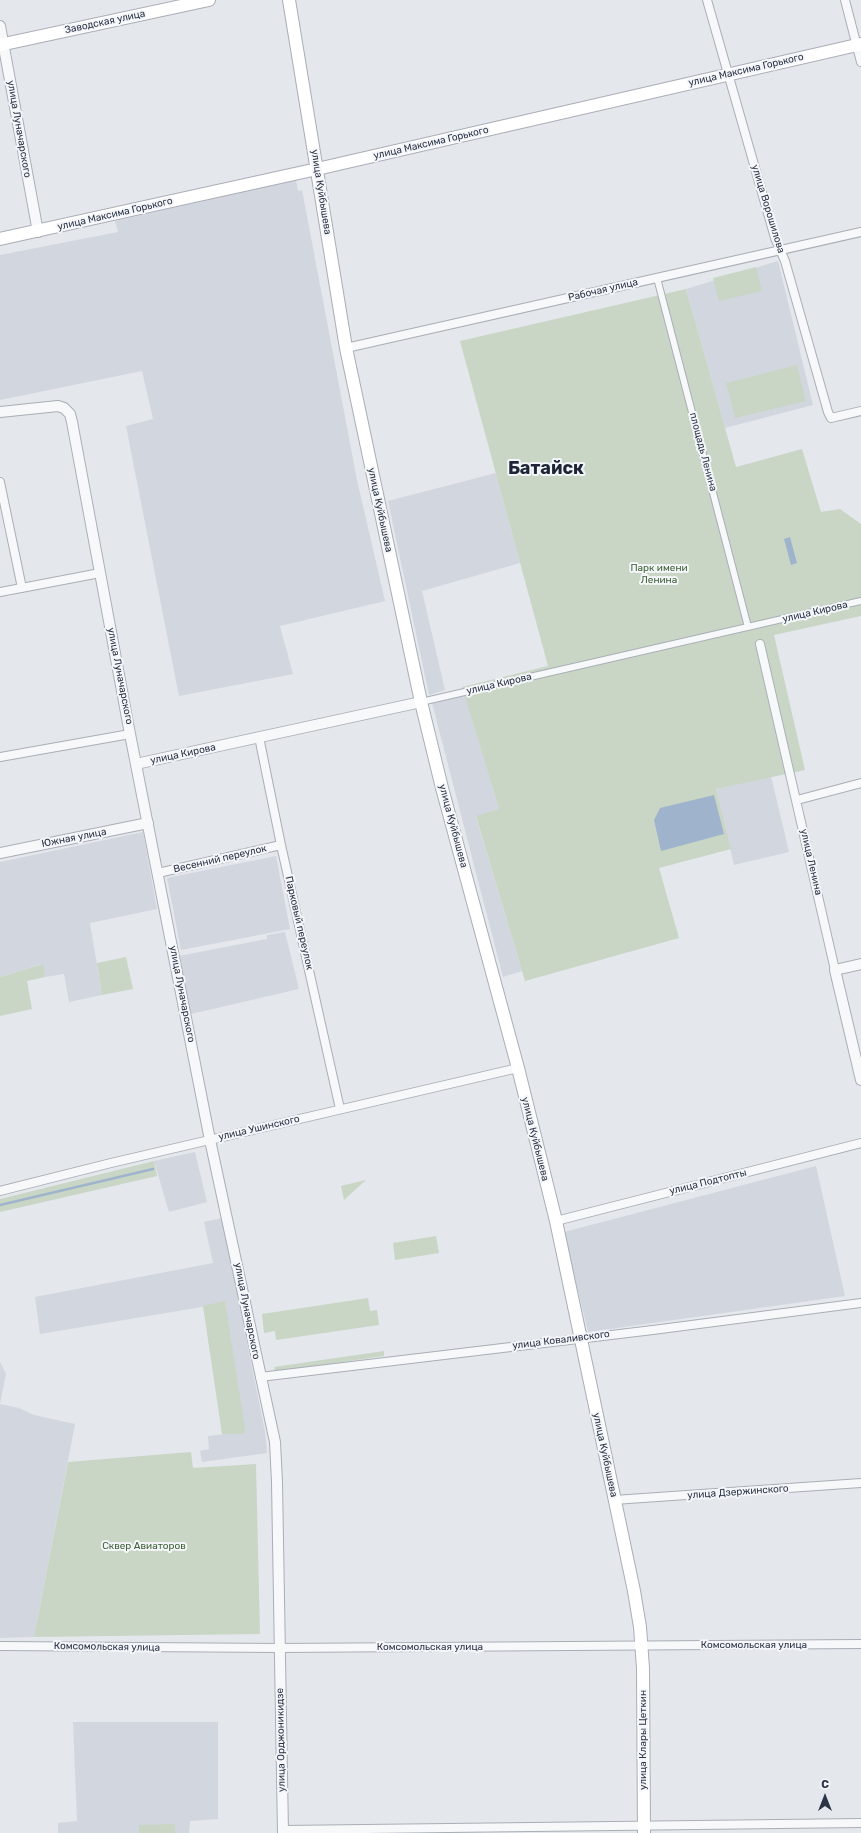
<!DOCTYPE html>
<html>
<head>
<meta charset="utf-8">
<style>
  body { margin:0 }
  #map { position:relative; width:861px; height:1833px; overflow:hidden; background:#e4e7ec; font-family:Rubik,sans-serif }
  canvas { display:block }
  .north { position:absolute; left:805px; top:1777px; width:40px; height:40px; -webkit-text-stroke:3px #f4f6f9; paint-order:stroke; rotate:0deg; font-size:11px; font-weight:700; line-height:16px; text-align:center; color:#2b3445 }
  .north::after { content:''; display:block; margin:auto; width:14px; height:18px; background:#2b3445; clip-path:polygon(50% 0,100% 100%,50% 72%,0 100%) }
</style>
</head>
<body>
<div id="map">
<canvas width="861" height="1833"></canvas>
<div class="north">С</div>
</div>
<script>
const ctx = document.querySelector('canvas').getContext('2d');
ctx.lineJoin = 'round';
function fillPath(path, color) { ctx.fillStyle = color; ctx.fill(path, 'evenodd'); }
const poly = rows => new Path2D(rows.map(r => 'M' + r).join(''));
function stroke(path, color, width, dash) { ctx.strokeStyle = color; ctx.lineWidth = width; ctx.lineCap = dash ? 'butt' : 'round'; ctx.setLineDash(dash || []); ctx.stroke(path); }
function drawText(font, color, halo, rows, align = 'center') {
  ctx.font = font + ' Rubik,sans-serif'; ctx.lineWidth = 4; ctx.setLineDash([]); ctx.textBaseline = 'middle'; ctx.strokeStyle = halo; ctx.fillStyle = color; for (const [text, x, y, turn = 0] of rows) {
    ctx.save(); ctx.translate(x, y); ctx.rotate((+turn || 0) * Math.PI / 180); ctx.textAlign = isNaN(turn) ? turn : align; if (halo) ctx.strokeText(text, 0, 0); ctx.fillText(text, 0, 0); ctx.restore();
  }
}
fillPath(poly([
  [296,180,298,191,302,190,357,480,385,601,280,626,293,674,179,696,126,426,153,419,142,371,0,400,0,255,118,232,115,221],
  [778,261,813,405,725,428,686,289],
  [496,473,520,563,422,591,445,690,429,695,388,501],
  [465,696,499,809,476,817,522,971,503,977,432,703],
  [771,776,789,852,734,865,716,789],
  [143,832,157,909,90,923,102,995,69,1002,64,974,45,977,42,964,0,977,0,862],
  [276,856,290,929,181,950,167,878],
  [285,932,299,989,191,1014,179,956,267,939,267,935],
  [195,1152,207,1202,169,1212,154,1161],
  [816,1166,845,1296,588,1332,564,1232],
  [222,1218,265,1432,267,1453,202,1462,200,1451,209,1449,208,1436,235,1433,214,1305,40,1334,35,1297,213,1263,204,1222],
  [0,1362,6,1374,0,1404,19,1408,34,1415,75,1424,34,1637,0,1638],
  [73,1722,218,1722,218,1819,190,1821,189,1833,58,1833,58,1823,77,1821]
]), '#d2d6de');
fillPath(poly([
  [756,267,762,291,719,301,713,278],
  [686,289,736,467,802,449,821,512,840,509,861,524,861,616,774,635,805,770,716,789,731,849,659,868,679,938,525,981,476,816,499,809,462,687,548,666,460,341],
  [797,365,806,401,735,418,726,383],
  [126,957,133,989,102,995,97,963],
  [43,964,45,977,27,981,32,1009,0,1016,0,977],
  [154,1161,157,1176,0,1212,0,1199],
  [366,1180,344,1200,341,1186],
  [436,1236,439,1253,395,1260,393,1243],
  [368,1298,370,1311,377,1310,379,1325,276,1340,275,1331,264,1333,262,1314],
  [225,1301,244,1422,245,1434,222,1434,203,1306],
  [384,1351,384,1356,275,1372,274,1367],
  [191,1452,193,1468,256,1464,260,1634,34,1637,68,1462],
  [175,1824,175,1833,139,1833,139,1825]
]), '#c9d6c5');
fillPath(poly([
  [790,537,797,563,791,565,784,539],
  [714,795,724,834,661,851,654,820,660,808]
]), '#9fb4cc');
stroke(poly([
  [0,1205,153,1169]
]), '#9fb4cc', 2.5);
const pedestrian = poly([
  [657,278,748,627],
  [421,702,861,601]
]);
const minor = poly([
  [707,0,775,238,785,261,828,412,831,418,861,411],
  [845,0,861,62],
  [346,348,861,232],
  [0,482,22,588],
  [0,592,100,573],
  [760,644,835,970],
  [259,737,281,845,340,1109],
  [0,757,130,734],
  [797,800,861,783],
  [158,873,281,845],
  [0,1191,111,1163,518,1068],
  [556,1221,861,1143],
  [260,1377,653,1330,861,1303],
  [614,1500,861,1483],
  [0,1646,279,1648,861,1644],
  [283,1830,861,1823]
]);
const tertiary = poly([
  [0,26,38,232],
  [0,412,58,406,64,408,70,414,72,422,130,734,210,1140,275,1442,277,1482,283,1833],
  [136,764,421,702],
  [0,853,148,823],
  [861,964,835,970,861,1080]
]);
const secondary = poly([
  [289,0,346,348,421,702,442,788,518,1068,556,1221,634,1591,640,1627,643,1668,644,1833],
  [0,45,209,0],
  [0,239,317,169,861,44]
]);
stroke(pedestrian, '#a9aeb7', 8);
stroke(minor, '#a9aeb7', 10);
stroke(tertiary, '#a9aeb7', 12);
stroke(secondary, '#a9aeb7', 14);
stroke(pedestrian, '#f7f8fa', 6);
stroke(minor, '#f7f8fa', 8);
stroke(tertiary, '#f7f8fa', 10);
stroke(secondary, '#fff', 12);
drawText('10px', '#2b3445', '#f4f6f9', [
  ["Заводская улица",105,22,-12],
  ["улица Максима Горького",746,70,-13],
  ["улица Луначарского",19,129,80],
  ["улица Максима Горького",431,143,-13],
  ["улица Куйбышева",321,192,81],
  ["улица Ворошилова",768,209,73],
  ["улица Максима Горького",115,214,-13],
  ["Рабочая улица",603,290,-13],
  ["площадь Ленина",703,452,75],
  ["улица Куйбышева",380,510,78],
  ["улица Кирова",815,612,-13],
  ["улица Луначарского",120,676,79],
  ["улица Кирова",499,684,-13],
  ["улица Кирова",183,754,-12],
  ["улица Куйбышева",453,826,75],
  ["Южная улица",74,838,-11],
  ["Весенний переулок",220,859,-13],
  ["улица Ленина",811,862,77],
  ["Парковый переулок",299,923,77],
  ["улица Луначарского",182,994,79],
  ["улица Ушинского",259,1128,-13],
  ["улица Куйбышева",535,1139,76],
  ["улица Подтопты",708,1182,-14],
  ["улица Луначарского",247,1311,79],
  ["улица Коваливского",561,1340,-7],
  ["улица Куйбышева",605,1455,78],
  ["улица Дзержинского",738,1492,-4],
  ["Комсомольская улица",754,1645],
  ["Комсомольская улица",107,1647,1],
  ["Комсомольская улица",430,1647],
  ["улица Орджоникидзе",281,1740,-91],
  ["улица Клары Цеткин",643,1740,-90]
]);
drawText('10px', '#3f6138', '#f4f6f9', [
  ["Парк имени",659,568],
  ["Ленина",659,580],
  ["Сквер Авиаторов",144,1546]
]);
drawText('bold 18px', '#1d2536', '#f4f6f9', [
  ["Батайск",546,469]
]);
</script>
</body>
</html>
